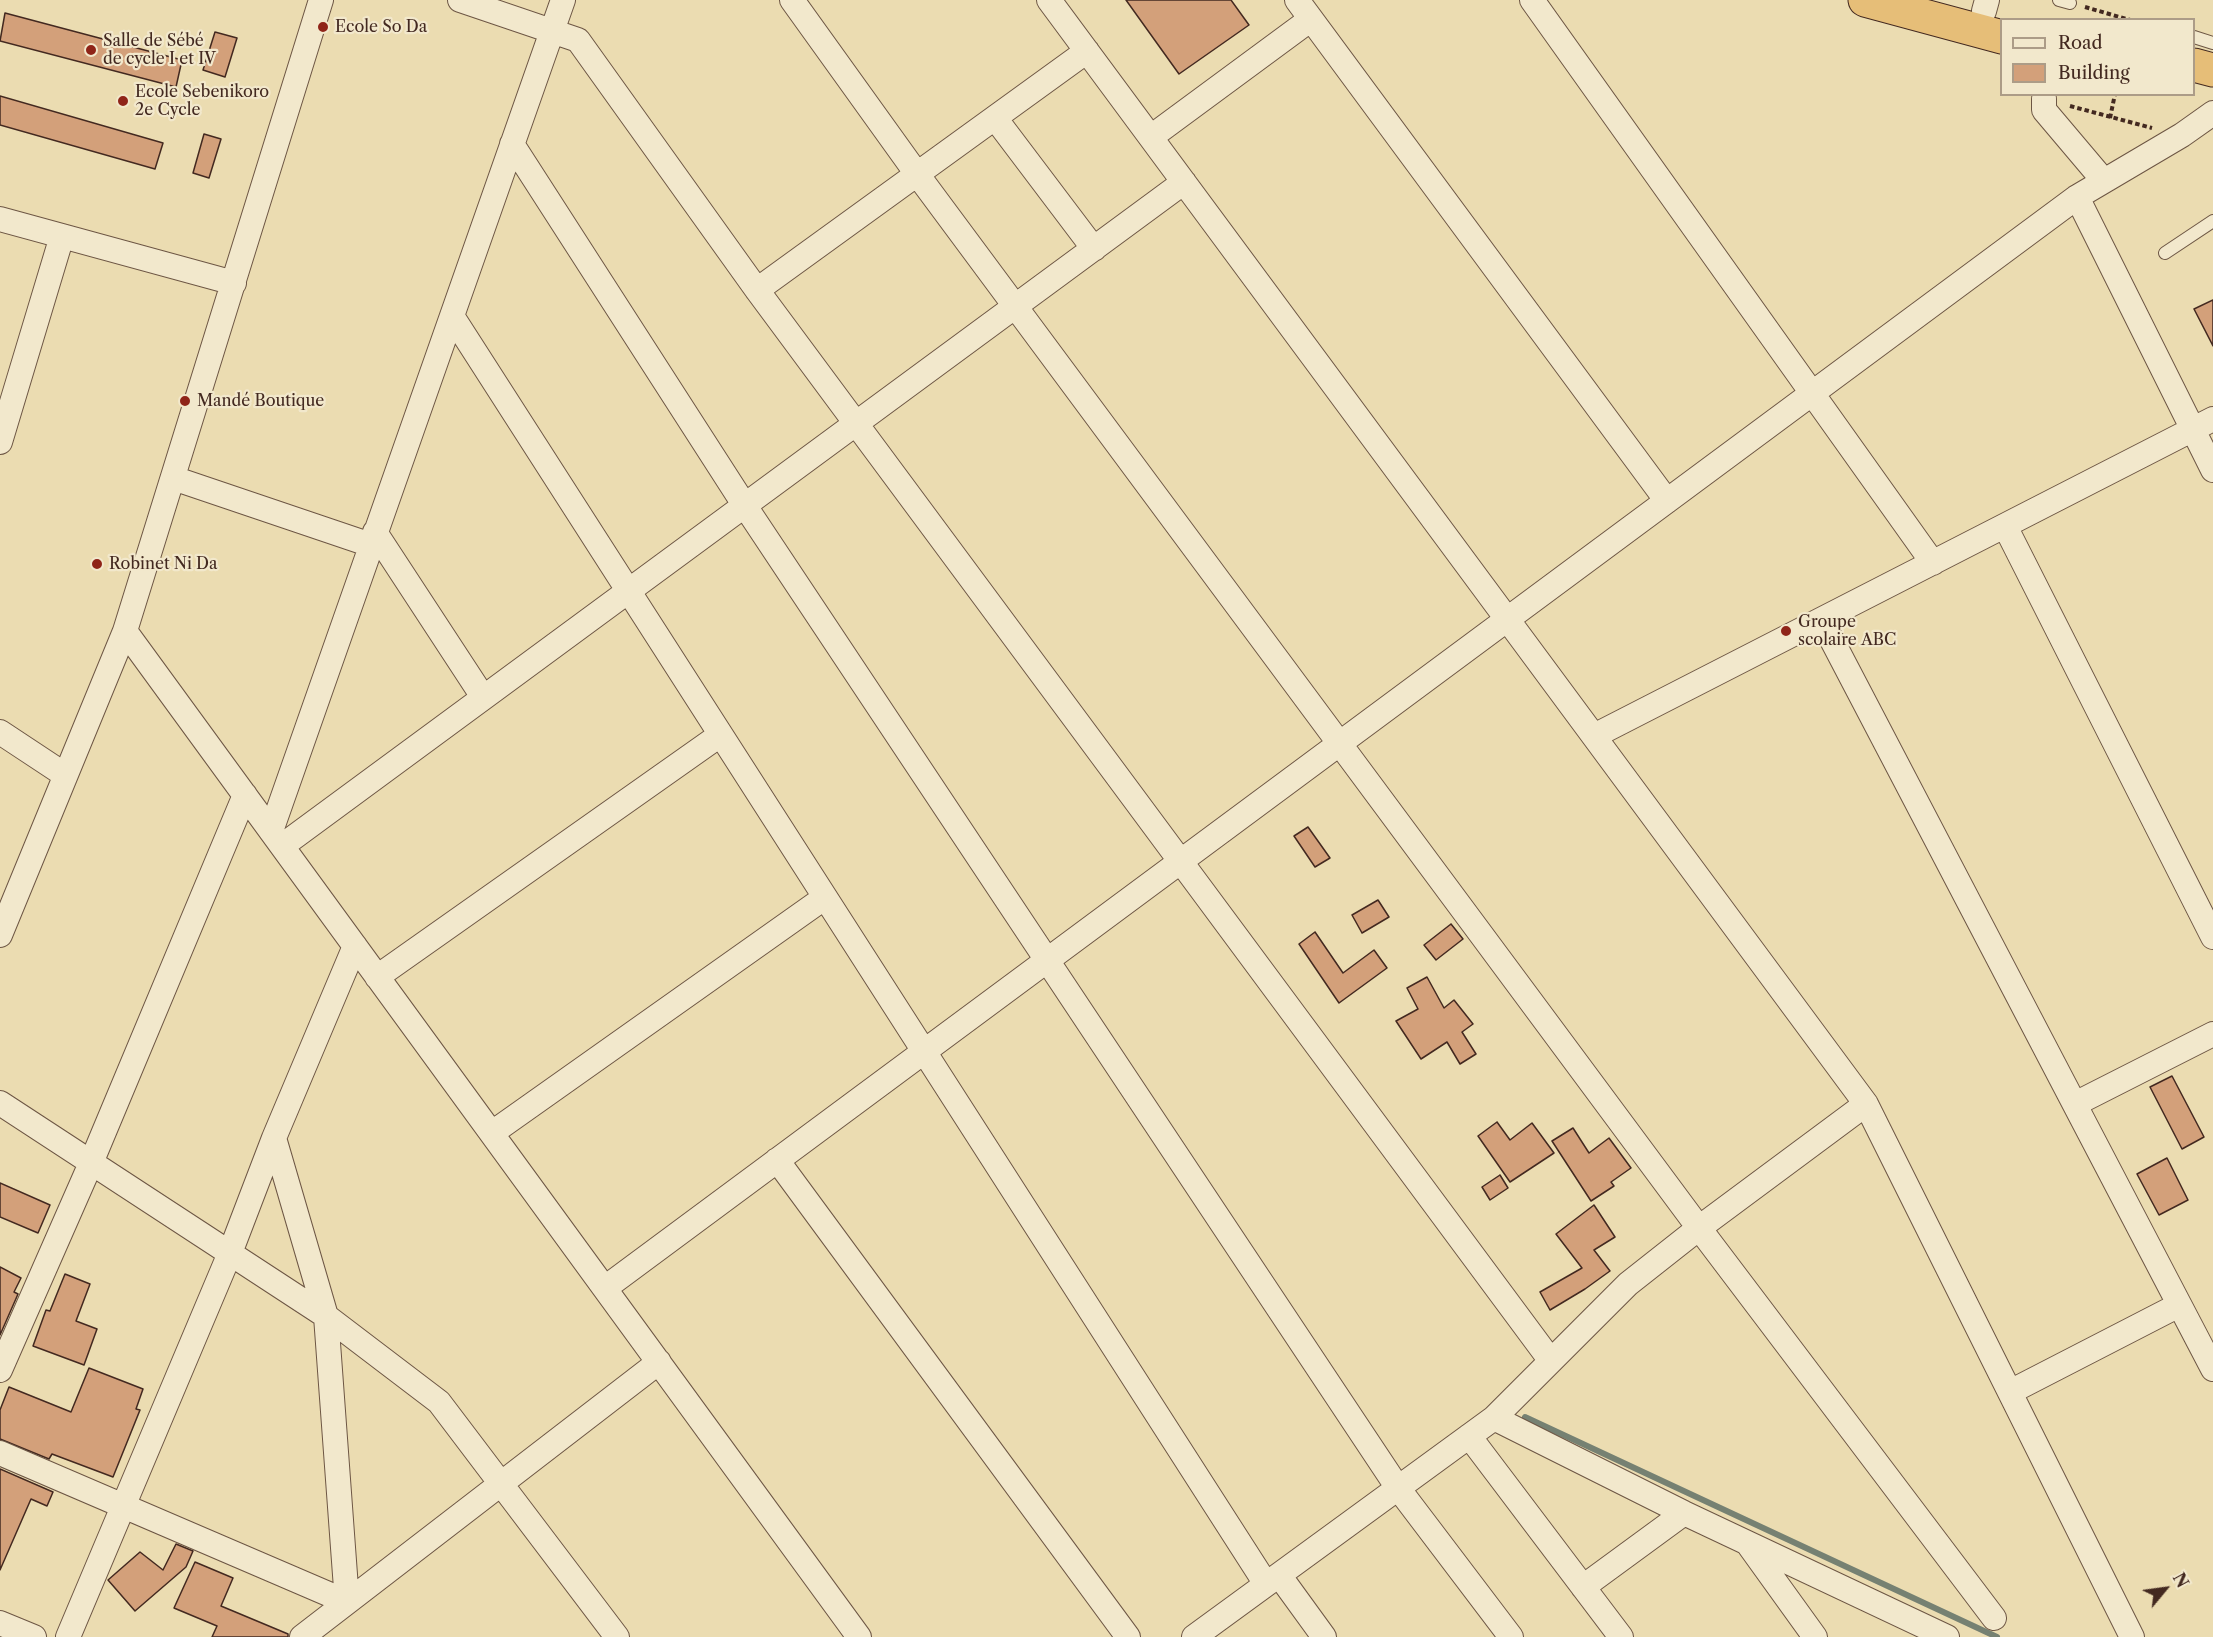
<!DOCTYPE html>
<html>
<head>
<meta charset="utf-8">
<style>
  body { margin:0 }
  #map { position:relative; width:2213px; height:1637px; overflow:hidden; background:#ebdcb1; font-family:"Libre Caslon Text",serif }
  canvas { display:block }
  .legend { position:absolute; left:2000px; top:18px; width:195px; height:78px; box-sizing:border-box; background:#f2e8cc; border:2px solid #ac9c87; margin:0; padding:8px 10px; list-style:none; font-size:18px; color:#432920 }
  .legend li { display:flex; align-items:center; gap:12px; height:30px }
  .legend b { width:30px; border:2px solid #ac9c87 }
  .north { position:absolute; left:2135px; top:1559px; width:60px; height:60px; -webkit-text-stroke:4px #f2e8cc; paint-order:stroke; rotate:61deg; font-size:16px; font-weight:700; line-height:24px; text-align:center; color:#432920 }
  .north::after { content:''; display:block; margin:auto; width:21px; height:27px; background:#432920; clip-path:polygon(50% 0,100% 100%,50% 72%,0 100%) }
</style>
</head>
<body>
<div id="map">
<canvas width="2213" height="1637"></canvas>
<ul class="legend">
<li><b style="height:8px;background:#f2e8cc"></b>Road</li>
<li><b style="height:16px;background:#d3a07a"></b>Building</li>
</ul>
<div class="north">N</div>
</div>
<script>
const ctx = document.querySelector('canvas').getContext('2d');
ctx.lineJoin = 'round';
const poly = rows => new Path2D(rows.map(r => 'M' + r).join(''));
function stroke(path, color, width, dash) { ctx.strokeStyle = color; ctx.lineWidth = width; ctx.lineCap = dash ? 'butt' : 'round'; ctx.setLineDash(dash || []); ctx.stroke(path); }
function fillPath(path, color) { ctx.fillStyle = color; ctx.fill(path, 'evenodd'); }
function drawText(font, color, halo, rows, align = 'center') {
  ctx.font = font + ' "Libre Caslon Text",serif'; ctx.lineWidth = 4.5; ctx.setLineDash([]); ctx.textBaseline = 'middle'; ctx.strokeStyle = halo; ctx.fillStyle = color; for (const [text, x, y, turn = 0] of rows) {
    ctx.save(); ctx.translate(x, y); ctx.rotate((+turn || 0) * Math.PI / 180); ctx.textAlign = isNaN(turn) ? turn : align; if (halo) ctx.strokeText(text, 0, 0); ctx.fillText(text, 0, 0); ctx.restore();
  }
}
stroke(poly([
  [1525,1417,1997,1637]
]), '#768172', 6);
const building = poly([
  [1126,0,1231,0,1249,25,1179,74,1126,0],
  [5,13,182,60,176,87,0,41,5,13],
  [215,32,237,38,225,77,203,70,215,32],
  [0,96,163,143,155,169,0,125,0,96],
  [204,134,221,139,209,178,193,173,204,134],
  [2213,300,2213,346,2194,309,2213,300],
  [1308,827,1330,858,1315,867,1294,836,1308,827],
  [1378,900,1389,917,1362,933,1352,915,1378,900],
  [1451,924,1463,939,1436,960,1424,945,1451,924],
  [1315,932,1343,973,1374,950,1387,968,1339,1003,1299,944,1315,932],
  [1427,977,1444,1008,1454,1000,1473,1024,1462,1032,1476,1054,1460,1064,1447,1042,1421,1059,1396,1021,1418,1009,1407,988,1427,977],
  [2172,1076,2204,1137,2182,1149,2150,1087,2172,1076],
  [1497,1122,1510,1140,1532,1123,1554,1153,1510,1182,1478,1136,1497,1122],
  [1573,1128,1589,1153,1609,1138,1631,1168,1611,1182,1614,1186,1591,1201,1552,1141,1573,1128],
  [2167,1158,2188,1200,2159,1215,2137,1174,2167,1158],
  [1500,1175,1508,1188,1490,1200,1482,1187,1500,1175],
  [0,1183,50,1205,38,1233,0,1217,0,1183],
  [1594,1205,1615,1237,1594,1250,1610,1271,1585,1289,1550,1310,1540,1292,1582,1268,1556,1234,1594,1205],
  [0,1267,21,1278,14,1292,18,1294,0,1335,0,1267],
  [65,1274,90,1284,76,1321,97,1329,84,1365,33,1346,46,1310,50,1311,65,1274],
  [89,1368,143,1389,136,1409,140,1410,113,1477,52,1454,49,1459,0,1439,0,1410,9,1387,71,1412,89,1368],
  [0,1469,53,1492,47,1506,31,1499,0,1570,0,1469],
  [176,1544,193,1551,186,1567,135,1611,108,1580,140,1552,163,1570,176,1544],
  [195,1562,233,1578,221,1606,288,1634,288,1637,212,1637,217,1626,174,1608,195,1562]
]);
fillPath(building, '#d3a07a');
stroke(building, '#432920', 1.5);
const lane = poly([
  [2059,0,2070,3],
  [2194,37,2213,43],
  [2165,253,2213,221]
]);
const street = poly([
  [460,0,578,40,757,290,1551,1361],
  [792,0,917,174,1699,1228,1994,1618],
  [1049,0,1866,1104,2132,1637],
  [1297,0,1667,501],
  [1532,0,1933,563],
  [1984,11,1987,0],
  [2044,99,2044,110,2104,181],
  [995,118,1094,249],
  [1151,137,1311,19],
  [512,144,745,506,1398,1488,1511,1637],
  [2077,197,2213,470],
  [0,219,234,283],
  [757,290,1087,51],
  [452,316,1266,1584],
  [0,442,62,236],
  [173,478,371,545],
  [2005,526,2213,937],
  [375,532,483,697],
  [1822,621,2213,1369],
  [125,631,859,1637],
  [0,732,65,775],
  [1594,736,2213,419],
  [271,831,563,0],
  [282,846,1184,182],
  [0,935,125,631,321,0],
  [377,977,720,735],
  [0,1103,326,1316,439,1402,617,1637],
  [2075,1104,2213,1034],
  [492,1133,824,898],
  [777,1160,1128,1637],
  [605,1288,2077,197,2182,135,2213,113],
  [0,1370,91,1163,245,795],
  [2010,1392,2179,1305],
  [1494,1418,1684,1513,1947,1637],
  [1469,1436,1621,1637],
  [0,1453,347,1602,326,1316,274,1138],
  [1748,1544,1815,1637],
  [1279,1575,1324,1637],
  [1583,1587,1684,1513],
  [0,1623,34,1637],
  [68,1637,230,1253,274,1138,355,946],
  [302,1637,659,1362],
  [1194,1637,1494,1418,1628,1284,1699,1228,1866,1104]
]);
const highway = poly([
  [1865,0,2002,37],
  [2194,65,2213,70]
]);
stroke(lane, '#6d5644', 14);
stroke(street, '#6d5644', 26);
stroke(highway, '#432920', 35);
stroke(poly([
  [2085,7,2130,20],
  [2070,106,2152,128],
  [2110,118,2115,94]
]), '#432920', 4, [4.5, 3]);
stroke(lane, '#f2e8cc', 12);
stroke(street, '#f2e8cc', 24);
stroke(highway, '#e6be78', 33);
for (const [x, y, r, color] of [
  [323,27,6,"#8f2418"],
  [91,50,6,"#8f2418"],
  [123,101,6,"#8f2418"],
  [185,401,6,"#8f2418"],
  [97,564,6,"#8f2418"],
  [1786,631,6,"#8f2418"]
]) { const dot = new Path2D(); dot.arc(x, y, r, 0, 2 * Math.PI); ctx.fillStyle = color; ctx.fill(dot); stroke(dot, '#f2e8cc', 2); }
drawText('16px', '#432920', '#f2e8cc', [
  ["Ecole So Da",335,27],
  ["Salle de Sébé",103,41],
  ["de cycle I et IV",103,59],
  ["Ecole Sebenikoro",135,92],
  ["2e Cycle",135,110],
  ["Mandé Boutique",197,401],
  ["Robinet Ni Da",109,564],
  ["Groupe",1798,622],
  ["scolaire ABC",1798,640]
], 'left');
</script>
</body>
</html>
